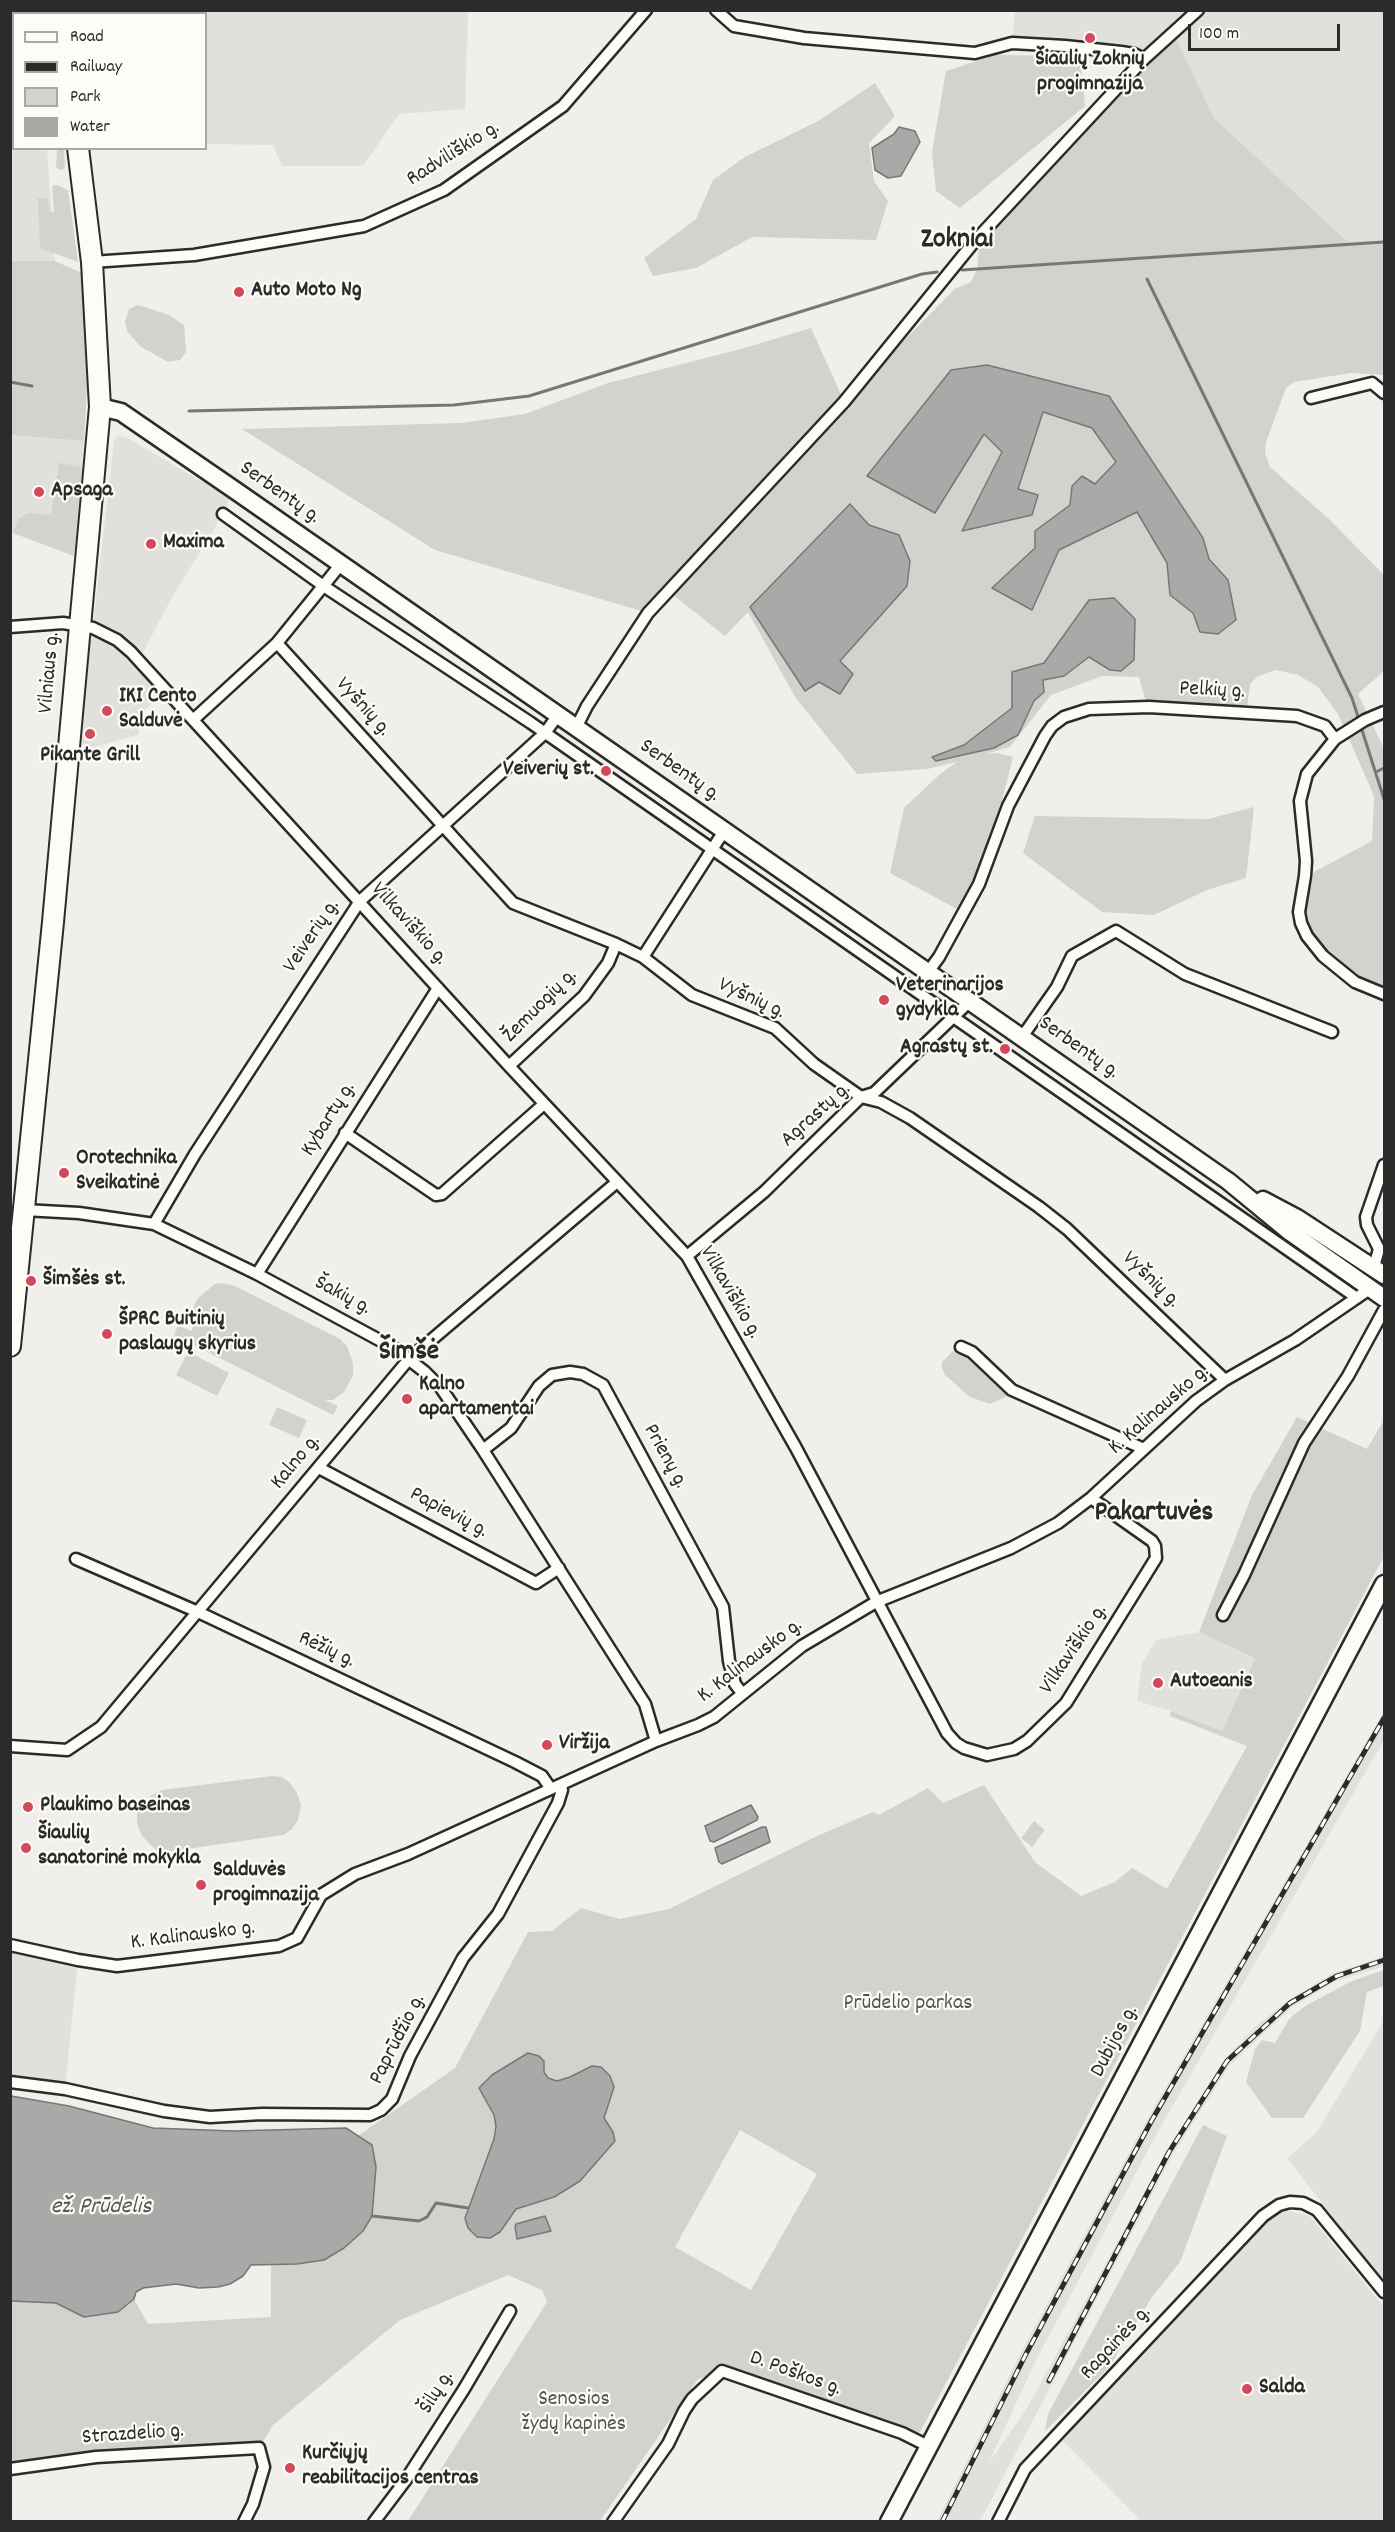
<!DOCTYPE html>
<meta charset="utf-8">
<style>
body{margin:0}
#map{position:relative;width:1395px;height:2532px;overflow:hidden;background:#f0efeb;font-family:Dekko,sans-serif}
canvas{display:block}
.frame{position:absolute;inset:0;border:12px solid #2b2b2b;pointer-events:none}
.legend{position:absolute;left:12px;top:12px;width:195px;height:138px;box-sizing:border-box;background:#fdfcf7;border:2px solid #a9a8a5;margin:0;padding:8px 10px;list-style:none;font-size:18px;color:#2b2b2b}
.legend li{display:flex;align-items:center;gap:12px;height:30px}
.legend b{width:30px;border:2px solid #a9a8a5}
.scale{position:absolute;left:1188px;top:24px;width:152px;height:27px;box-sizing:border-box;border:3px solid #2b2b2b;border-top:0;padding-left:8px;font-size:18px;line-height:21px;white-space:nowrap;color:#2b2b2b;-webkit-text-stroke:4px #fdfcf7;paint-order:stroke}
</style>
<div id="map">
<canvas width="1395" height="2532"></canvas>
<div class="frame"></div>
<ul class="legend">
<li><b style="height:8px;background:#fdfcf7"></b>Road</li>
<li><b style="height:8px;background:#2b2b2b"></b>Railway</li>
<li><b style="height:16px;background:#d3d2cf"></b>Park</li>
<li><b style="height:16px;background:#aaa9a7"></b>Water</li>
</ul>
<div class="scale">100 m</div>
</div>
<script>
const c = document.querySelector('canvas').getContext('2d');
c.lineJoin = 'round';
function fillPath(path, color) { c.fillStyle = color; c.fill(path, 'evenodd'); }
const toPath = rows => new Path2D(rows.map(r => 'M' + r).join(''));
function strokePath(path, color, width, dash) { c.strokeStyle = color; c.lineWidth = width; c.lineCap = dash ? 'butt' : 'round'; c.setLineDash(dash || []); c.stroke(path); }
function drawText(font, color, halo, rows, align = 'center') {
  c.font = font + ' Dekko,sans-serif'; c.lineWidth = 4.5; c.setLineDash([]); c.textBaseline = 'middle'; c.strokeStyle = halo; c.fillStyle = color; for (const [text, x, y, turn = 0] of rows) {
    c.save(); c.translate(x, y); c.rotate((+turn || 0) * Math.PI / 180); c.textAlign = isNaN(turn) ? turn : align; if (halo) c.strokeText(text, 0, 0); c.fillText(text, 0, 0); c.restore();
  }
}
fillPath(toPath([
 [134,10,468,11,465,109,399,114,363,166,282,166,273,145,206,144,206,14,134,14],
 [1015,11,1384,11,1384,240,1348,242,1214,118,1173,34,1144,59,1012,43],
 [10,53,14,54,14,148,47,149,55,261,11,261],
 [10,435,84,441,82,467,59,464,51,516,18,520,13,533,10,531],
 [119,436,126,437,230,498,223,514,170,601,139,660,166,691,140,714,138,735,94,747,84,746,80,737,114,441],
 [1199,1632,1255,1657,1222,1731,1171,1711,1137,1701,1142,1663,1156,1640],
 [1384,1711,1384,1740,1161,2126,1035,2362,988,2464,1026,2410,1167,2151,1225,2059,1255,2027,1289,2000,1333,1973,1384,1956,1384,1966,1334,1982,1292,2007,1230,2065,1173,2154,980,2521,937,2521,1021,2352,1148,2118],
 [10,1945,78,1960,65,2089,11,2082],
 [1384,2020,1384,2282,1287,2158,1316,2133],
 [1291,2211,1310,2216,1384,2307,1384,2521,1141,2521,1063,2441,1085,2414,1269,2219,1278,2213]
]), '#e1e0dc');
fillPath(toPath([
 [1173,33,1214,118,1348,242,1384,240,1384,375,1351,373,1294,382,1286,388,1266,442,1265,453,1270,467,1330,520,1384,575,1384,671,1358,694,1384,749,1384,986,1381,989,1353,976,1314,939,1306,923,1305,912,1314,872,1372,841,1374,796,1338,714,1318,687,1298,675,1276,670,1258,676,1250,684,1247,709,1146,702,1139,677,1102,676,1051,695,1010,747,985,754,997,753,1013,757,1002,800,974,881,959,910,890,873,904,808,940,774,957,762,927,769,857,774,795,697,748,612,725,636,668,591,648,613,435,550,242,429,461,423,525,414,608,383,741,349,811,328,844,401,955,289,971,282,977,269,979,247,1144,59],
 [987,365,1109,396,1203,538,1209,559,1228,580,1200,632,1193,613,1170,595,1167,563,1137,512,1058,549,1031,610,993,588,1035,548,1035,531,1070,505,1072,485,1082,476,1095,484,1116,462,1092,428,1043,412,1018,489,963,531,1002,452,984,434],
 [850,505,869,525,899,535,907,586,839,661,840,694,819,682,804,691],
 [1089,600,1110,670,1089,657,1064,676,1043,680,1044,692,1034,701,1018,735,994,748,936,761,932,756,964,745,1013,708,1012,672,1044,664],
 [995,55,1080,56,1085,106,960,208,936,191,932,152,946,71],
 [875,83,895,116,869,143,874,181,888,201,876,240,752,237,696,268,653,276,644,258,696,219,713,180,745,157,818,121],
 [57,149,64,149,65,167,62,170,56,168],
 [57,185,68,190,78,262,40,248,38,198,48,198,49,211,54,212,52,186],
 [11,261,55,261,82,273,88,367,84,441,11,435],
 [138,305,169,315,184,325,186,352,180,360,168,362,141,347,127,331,125,321,129,309],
 [59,463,82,467,74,556,13,533,18,519,28,513,51,515],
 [1254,807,1246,878,1207,890,1154,915,1102,912,1023,853,1035,816,1208,819],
 [222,1283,235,1286,340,1339,347,1346,353,1363,353,1375,344,1392,333,1400,325,1400,338,1406,333,1415,174,1335,178,1326,192,1331,193,1308,198,1298,215,1284],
 [957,1347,961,1347,1012,1390,1006,1397,990,1404,970,1397,945,1375,942,1368,942,1362],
 [188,1352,229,1373,217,1396,176,1375],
 [277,1407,307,1420,299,1438,269,1425],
 [1297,1417,1367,1449,1384,1420,1384,1556,920,2432,915,2434,722,2371,698,2379,600,2521,408,2521,547,2302,542,2290,508,2275,400,2320,273,2425,259,2448,11,2469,11,2301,56,2303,72,2311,127,2306,134,2299,148,2324,271,2317,271,2264,297,2264,372,2145,358,2136,455,2068,528,1932,552,1931,581,1908,620,1919,669,1909,817,1836,873,1812,879,1815,928,1788,943,1803,984,1785,1035,1862,1081,1896,1115,1882,1132,1868,1167,1889,1247,1746,1170,1716,1171,1711,1222,1731,1255,1658,1199,1632,1252,1495],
 [740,2130,817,2174,751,2290,675,2247],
 [272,1776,282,1777,290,1783,296,1791,301,1805,298,1820,292,1829,283,1835,166,1852,156,1850,142,1836,137,1824,137,1812,144,1802,152,1795,162,1790],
 [1034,1821,1045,1830,1032,1847,1021,1838],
 [1384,1970,1384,1986,1367,1992,1360,2031,1303,2118,1272,2118,1246,2082,1255,2049,1262,2040,1275,2043,1289,2019,1305,2006,1352,1981],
 [1203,2125,1227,2136,1180,2262,1152,2297,1109,2367,1045,2431,1048,2414]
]), '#d3d2cf');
const water = toPath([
 [899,127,915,131,920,142,901,176,888,178,875,170,872,148,894,134,899,127],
 [987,365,1109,396,1203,538,1209,559,1228,580,1236,620,1218,634,1200,632,1193,613,1170,595,1167,563,1137,512,1059,550,1032,610,992,588,1035,548,1035,531,1070,505,1072,486,1082,476,1095,484,1116,462,1092,428,1043,412,1018,489,1038,495,1032,515,962,531,1002,452,984,434,935,513,867,476,951,370,987,365],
 [850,504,869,525,899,535,910,561,907,586,840,661,853,674,840,694,819,682,805,691,750,607,850,504],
 [1114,598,1135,619,1134,660,1121,671,1110,670,1089,657,1064,676,1043,680,1044,692,1034,701,1018,735,994,748,936,761,932,757,964,745,1012,708,1012,672,1044,663,1089,600,1114,598],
 [751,1805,758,1817,757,1820,714,1842,710,1841,705,1826,751,1805],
 [762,1827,766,1827,770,1842,722,1864,719,1862,715,1848,762,1827],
 [528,2053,539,2056,544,2061,544,2072,548,2078,557,2081,570,2077,592,2066,601,2067,610,2076,614,2087,604,2118,613,2132,615,2141,580,2181,554,2197,516,2209,500,2232,490,2238,477,2237,468,2228,465,2218,494,2139,496,2126,494,2115,479,2088,492,2075,528,2053],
 [11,2096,69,2106,153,2128,233,2131,346,2128,372,2145,376,2167,372,2216,363,2231,344,2248,324,2260,297,2264,251,2265,243,2276,230,2284,218,2287,199,2288,176,2284,143,2288,136,2292,134,2299,118,2312,84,2317,56,2303,11,2301,11,2096],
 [545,2216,551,2231,517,2239,515,2227,516,2224,545,2216]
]);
fillPath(water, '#aaa9a7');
strokePath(water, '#777775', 1.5);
strokePath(toPath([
 [962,270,1384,242],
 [1147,279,1352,698,1359,720],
 [10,382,32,386],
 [189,411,454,405,529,396,922,274,937,272],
 [1361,727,1384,799],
 [1376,772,1384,768],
 [372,2216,419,2221,427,2217,436,2203,468,2208]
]), '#777775', 3);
const street = toPath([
 [160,10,160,14],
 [716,10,734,26,804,38,975,53,1012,43,1065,46,1121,52,1134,54,1144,59],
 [92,262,194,255,364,226,444,190,563,106,646,10],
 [1311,398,1372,383,1384,393],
 [223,514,325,587,531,723,1357,1298],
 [10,627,63,623,93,628,117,640,131,652,509,1066,687,1256,796,1448,947,1733,956,1743,964,1748,987,1755,1014,1749,1027,1741,1066,1703,1156,1558,1155,1546,1152,1541,1091,1498],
 [277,643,513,903,616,944,643,957,692,995,775,1028,814,1064,861,1097,881,1102,910,1118,1039,1207,1067,1229,1225,1380],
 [193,720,277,643,341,564],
 [576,728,587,706,648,613,844,402,974,242,1144,59,1198,10],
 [1335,739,1365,720,1384,712],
 [643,957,724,831],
 [928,972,939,957,979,884,1008,806,1045,736,1052,726,1064,717,1089,709,1149,707,1297,716,1325,726,1335,739,1307,774,1300,801,1306,861,1305,876,1299,912,1301,923,1307,936,1323,956,1355,982,1384,994],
 [1022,1037,1057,987,1072,956,1116,931,1185,974,1332,1032],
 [509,1066,584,996,608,963,616,944],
 [345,1133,436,1195,442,1194,544,1104],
 [24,1210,79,1213,154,1224,257,1274,394,1348,425,1372,441,1388,483,1450,645,1704,656,1741],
 [154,1224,195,1154,360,901,545,733,558,715],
 [687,1256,764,1192,861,1097,874,1093,970,1001],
 [1374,1267,1379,1249,1367,1225,1366,1217,1384,1165],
 [257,1274,438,988],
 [961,1347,972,1352,1012,1390,1144,1449],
 [483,1450,511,1428,539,1386,552,1375,570,1372,583,1374,603,1385,723,1607,729,1661,735,1684,742,1693],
 [319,1468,536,1583,559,1568],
 [76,1559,198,1612,515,1762,542,1776,551,1789],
 [1223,1615,1244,1575,1304,1443,1348,1376,1384,1310],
 [10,1746,67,1750,101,1727,409,1359,617,1182],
 [10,1945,78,1960,117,1966,279,1946,297,1938,321,1895,355,1874,408,1854,656,1741,698,1725,714,1717,802,1646,876,1602,1011,1548,1058,1523,1091,1498,1196,1401,1225,1380,1295,1340,1371,1288],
 [10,2082,65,2089,164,2111,210,2117,262,2114,370,2115,381,2110,392,2099,410,2056,463,1958,498,1914,558,1803,562,1790,561,1785],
 [10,2469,96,2457,259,2448,264,2467,253,2504,244,2522],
 [374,2522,405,2481,464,2389,510,2311],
 [613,2522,668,2444,684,2411,692,2399,722,2371,902,2433,928,2446],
 [998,2522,1025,2469,1263,2216,1279,2205,1290,2202,1303,2203,1317,2210,1384,2292]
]);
const primary = toPath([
 [100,407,121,412,236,491,1228,1181,1290,1232,1384,1298],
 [1263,1200,1297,1218,1384,1275],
 [889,2522,1384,1584]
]);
const highway = toPath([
 [74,14,74,10],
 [10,1346,53,922,100,407,92,262,78,148]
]);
strokePath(street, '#2b2b2b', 15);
strokePath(primary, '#2b2b2b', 21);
strokePath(highway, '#2b2b2b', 24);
strokePath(street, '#fdfcf7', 10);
strokePath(primary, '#fdfcf7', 16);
strokePath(highway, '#fdfcf7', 20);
const rail = toPath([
 [1049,2381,1169,2152,1227,2061,1290,2003,1337,1976,1384,1960],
 [942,2522,1026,2354,1152,2120,1384,1718]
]);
strokePath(rail, '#2b2b2b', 5);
strokePath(rail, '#fdfcf7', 3, [9]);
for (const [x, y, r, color] of [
 [1090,38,6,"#d1495b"],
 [239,292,6,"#d1495b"],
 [39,492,6,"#d1495b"],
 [151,544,6,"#d1495b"],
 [107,711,6,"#d1495b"],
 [90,734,6,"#d1495b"],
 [606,771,6,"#d1495b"],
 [884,1000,6,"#d1495b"],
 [1005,1049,6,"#d1495b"],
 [64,1173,6,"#d1495b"],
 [31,1281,6,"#d1495b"],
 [107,1334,6,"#d1495b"],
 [407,1399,6,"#d1495b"],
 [1158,1683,6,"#d1495b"],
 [547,1745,6,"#d1495b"],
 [28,1807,6,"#d1495b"],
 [26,1848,6,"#d1495b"],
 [201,1885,6,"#d1495b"],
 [1247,2389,6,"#d1495b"],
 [290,2468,6,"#d1495b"]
]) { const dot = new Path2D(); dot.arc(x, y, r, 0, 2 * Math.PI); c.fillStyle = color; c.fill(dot); strokePath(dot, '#fdfcf7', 2); }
drawText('bold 22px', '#2b2b2b', '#fdfcf7', [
 ["Šiaulių Zoknių",1090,61,"center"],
 ["progimnazija",1090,86,"center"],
 ["Auto Moto Ng",251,292],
 ["Apsaga",51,492],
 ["Maxima",163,544],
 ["IKI Cento",119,698],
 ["Salduvė",119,723],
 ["Pikante Grill",90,757,"center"],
 ["Veiverių st.",594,771,"right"],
 ["Veterinarijos",896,987],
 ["gydykla",896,1012],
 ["Agrastų st.",993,1049,"right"],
 ["Orotechnika",76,1160],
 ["Sveikatinė",76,1185],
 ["Šimšės st.",43,1281],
 ["ŠPRC Buitinių",119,1321],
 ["paslaugų skyrius",119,1346],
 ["Kalno",419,1386],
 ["apartamentai",419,1411],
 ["Autoeanis",1170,1683],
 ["Viržija",559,1745],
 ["Plaukimo baseinas",40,1807],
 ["Šiaulių",38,1835],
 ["sanatorinė mokykla",38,1860],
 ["Salduvės",213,1872],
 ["progimnazija",213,1897],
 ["Salda",1259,2389],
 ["Kurčiųjų",302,2455],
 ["reabilitacijos centras",302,2480]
], 'left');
drawText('22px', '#2b2b2b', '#fdfcf7', [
 ["Radviliškio g.",454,155,-32],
 ["Serbentų g.",279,494,35],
 ["Vilniaus g.",51,673,-85],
 ["Pelkių g.",1212,692,3],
 ["Vyšnių g.",362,708,48],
 ["Serbentų g.",679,772,35],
 ["Vilkaviškio g.",408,925,48],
 ["Veiverių g.",313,937,-56],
 ["Vyšnių g.",751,1000,25],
 ["Žemuogių g.",541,1007,-45],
 ["Serbentų g.",1078,1049,35],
 ["Agrastų g.",817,1116,-42],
 ["Kybartų g.",330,1120,-58],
 ["Vyšnių g.",1150,1281,44],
 ["Vilkaviškio g.",729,1293,60],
 ["Šakių g.",342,1297,28],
 ["K. Kalinausko g.",1160,1411,-41],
 ["Prienų g.",664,1457,61],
 ["Kalno g.",297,1463,-50],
 ["Papievių g.",448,1514,28],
 ["Vilkaviškio g.",1075,1650,-56],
 ["Rėžių g.",326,1651,25],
 ["K. Kalinausko g.",751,1662,-37],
 ["K. Kalinausko g.",193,1937,-7],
 ["Paprūdžio g.",399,2040,-63],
 ["Dubijos g.",1116,2042,-62],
 ["Ragainės g.",1117,2344,-47],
 ["D. Poškos g.",795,2375,20],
 ["Šilų g.",438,2393,-58],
 ["Strazdelio g.",133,2436,-4]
]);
drawText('22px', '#555554', '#fdfcf7', [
 ["Prūdelio parkas",908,2005],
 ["Senosios",574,2401],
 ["žydų kapinės",574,2426]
]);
drawText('italic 24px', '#575756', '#fdfcf7', [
 ["ež. Prūdelis",101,2209]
]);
drawText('bold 28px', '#2b2b2b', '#fdfcf7', [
 ["Zokniai",957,242],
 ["Šimšė",409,1354],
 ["Pakartuvės",1154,1515]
]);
</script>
